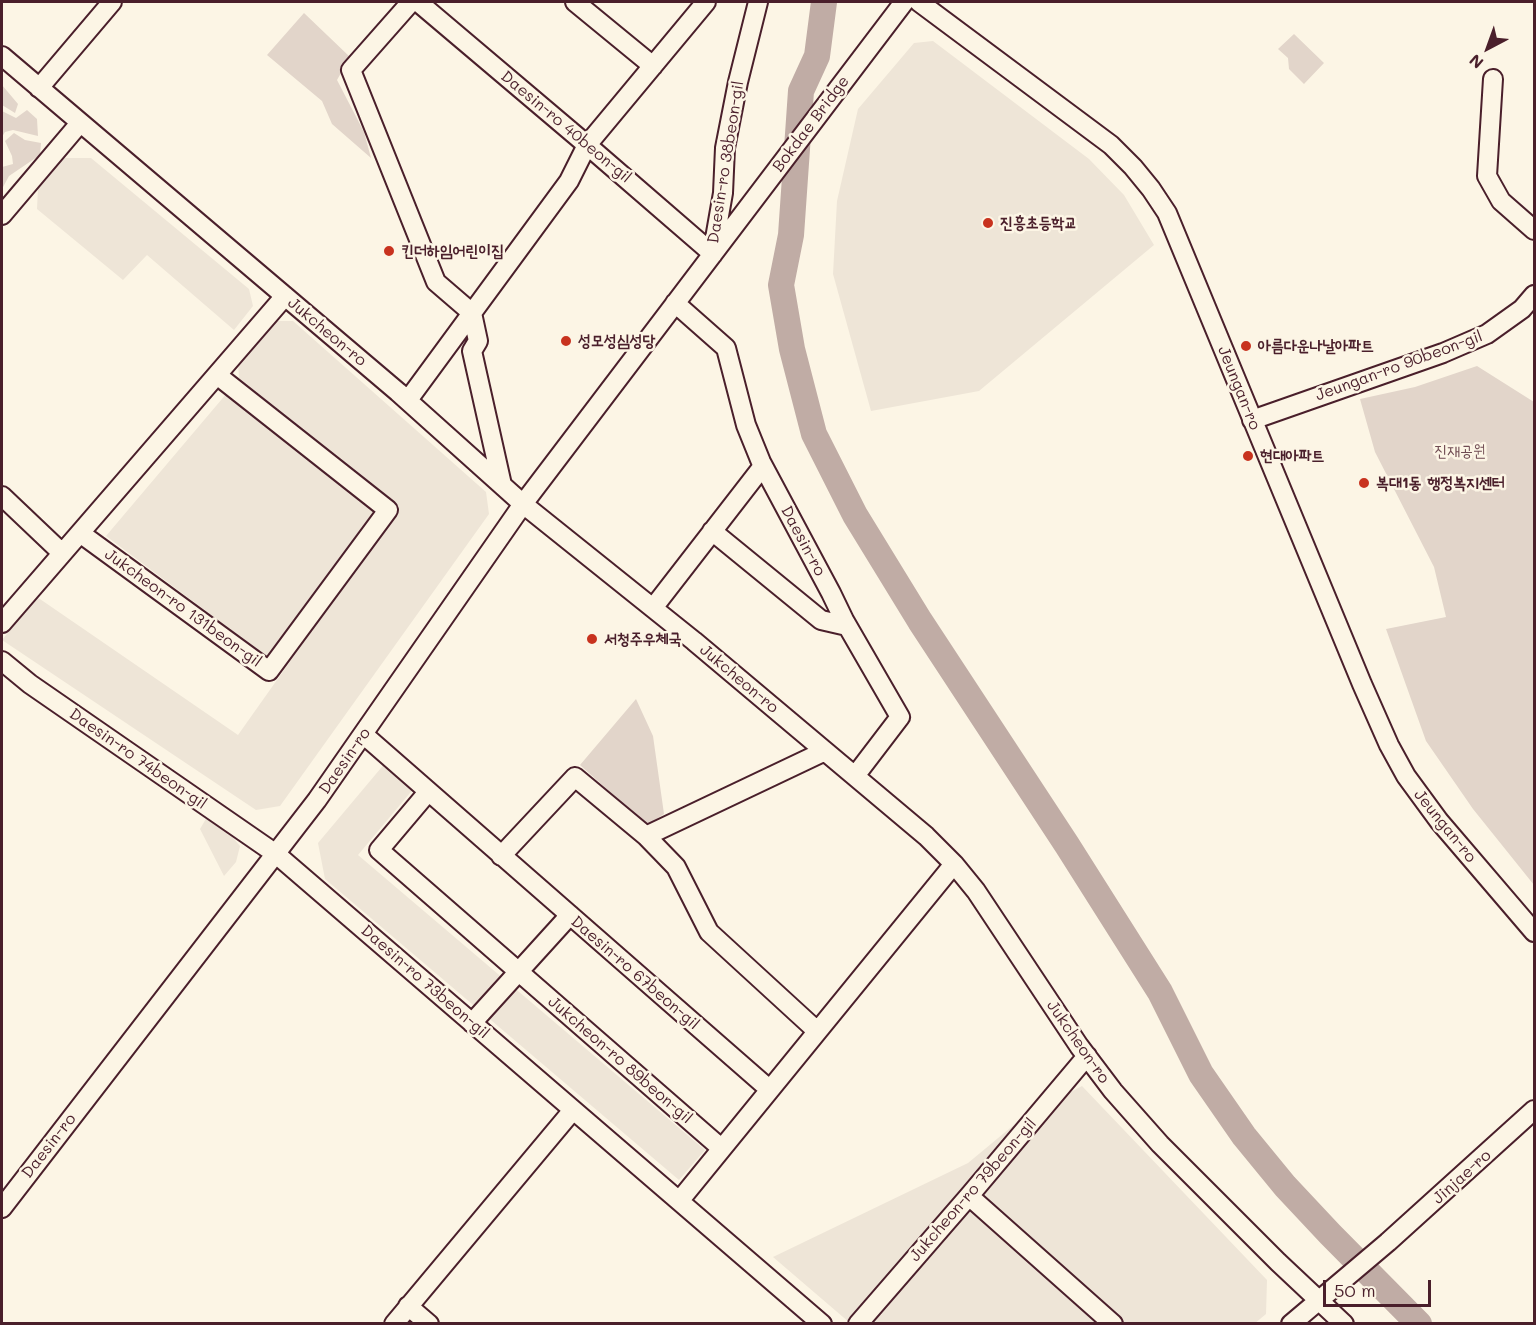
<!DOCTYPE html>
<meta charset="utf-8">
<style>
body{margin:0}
#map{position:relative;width:1536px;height:1325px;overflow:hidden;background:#fcf5e5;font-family:Mali,sans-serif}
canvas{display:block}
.frame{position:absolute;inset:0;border:3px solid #4a1f2b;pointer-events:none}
.north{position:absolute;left:1458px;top:18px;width:60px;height:60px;-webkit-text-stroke:4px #fcf5e5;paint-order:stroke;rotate:221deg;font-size:16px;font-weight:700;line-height:24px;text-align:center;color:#4a1f2b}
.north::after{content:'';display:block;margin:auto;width:21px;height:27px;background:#4a1f2b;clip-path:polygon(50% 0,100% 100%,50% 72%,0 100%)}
.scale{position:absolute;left:1323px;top:1280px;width:108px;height:27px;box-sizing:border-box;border:3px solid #4a1f2b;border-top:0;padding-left:8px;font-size:18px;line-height:21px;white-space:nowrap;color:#4a1f2b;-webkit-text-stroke:4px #fcf5e5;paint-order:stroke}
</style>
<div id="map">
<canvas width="1536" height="1325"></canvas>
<div class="frame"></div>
<div class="north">N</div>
<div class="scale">50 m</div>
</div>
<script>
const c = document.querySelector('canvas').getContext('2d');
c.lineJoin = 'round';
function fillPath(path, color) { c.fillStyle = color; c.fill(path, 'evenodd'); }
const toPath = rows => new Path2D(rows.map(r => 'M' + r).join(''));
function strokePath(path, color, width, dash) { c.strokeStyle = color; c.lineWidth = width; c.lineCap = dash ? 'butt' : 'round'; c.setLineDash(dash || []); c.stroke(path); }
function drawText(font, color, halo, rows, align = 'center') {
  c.font = font + ' Mali,"Poor Story",sans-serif'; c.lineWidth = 5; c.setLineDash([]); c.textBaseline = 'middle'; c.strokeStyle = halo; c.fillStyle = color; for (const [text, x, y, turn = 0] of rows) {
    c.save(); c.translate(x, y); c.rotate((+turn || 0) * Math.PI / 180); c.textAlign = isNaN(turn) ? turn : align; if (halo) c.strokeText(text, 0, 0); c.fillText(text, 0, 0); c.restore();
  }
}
fillPath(toPath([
 [933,41,1089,159,1124,195,1154,245,979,391,871,411,833,274,837,201,858,109,914,43],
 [64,158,91,158,249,289,253,306,234,330,147,255,123,280,37,209,38,188],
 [272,321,293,321,486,492,489,514,280,806,256,810,2,640,37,597,238,735,398,509,239,378,238,362],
 [227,393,383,515,279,666,106,536],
 [386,762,415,787,358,855,705,1150,679,1180,325,879,318,843],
 [207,817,228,832,240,846,236,862,224,876,200,829],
 [1082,1086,1267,1280,1266,1314,1254,1324,850,1323,773,1257,968,1163,1021,1119]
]), '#eee5d7');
fillPath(toPath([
 [304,13,350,57,337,80,364,132,371,158,332,124,322,101,267,55],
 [1294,34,1324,63,1304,84,1289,69,1288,58,1278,49],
 [2,85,18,104,15,113,2,105],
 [27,110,37,119,38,136,13,130,5,132,2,137,2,111,16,118],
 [14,133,25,140,41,143,40,155,9,176,2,189,2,167,13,164,12,156,5,141],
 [1477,366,1534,402,1534,885,1473,809,1426,741,1386,629,1446,617,1434,567,1375,452,1360,399,1415,387],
 [636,699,653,736,664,814,647,825,580,765]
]), '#e2d5ca');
strokePath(toPath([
 [824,2,817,56,801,91,791,235,781,285,792,349,814,434,855,515,920,621,1067,845,1160,992,1201,1074,1244,1136,1285,1186,1330,1234,1419,1324]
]), '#c0aca5', 26);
const minor = toPath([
 [411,2,351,70,436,282,472,313,478,341,472,351,502,485],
 [418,2,587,145,713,254],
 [575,2,653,66],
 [919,2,1111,145,1133,167,1151,189,1167,213,1362,684,1389,745,1406,776,1439,821,1534,932],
 [2,56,398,392,523,504,694,641,926,836,954,864,976,891,1079,1046,1113,1091,1160,1144,1278,1262,1344,1324],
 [1493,79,1487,176,1501,201,1534,230],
 [39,88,112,2],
 [2,215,80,123],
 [713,250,723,193,725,148,738,82,758,2],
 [675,303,726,348,746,425,761,462,831,593,844,620,900,717,855,776],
 [408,400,569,181,587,145,706,2],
 [1252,420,1443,353,1487,334,1522,309,1534,295],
 [2,496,62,553],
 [712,531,821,620,847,626],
 [80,533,269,671,388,510,217,375],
 [653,608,763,466],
 [2,623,285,296],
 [2,661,30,684,276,854,822,1324],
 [363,734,769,1089],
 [428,792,379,850,721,1148],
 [646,836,825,751],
 [501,856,575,777,646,836,676,867,709,932,817,1031],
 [472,1023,570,915],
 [969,1196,1113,1324],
 [680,1200,954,864],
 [2,1208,317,800,523,504,904,2],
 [408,1306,429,1324],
 [394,1324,573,1110],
 [858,1324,969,1196,1087,1056],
 [1291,1324,1388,1242,1534,1110]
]);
strokePath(minor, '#4a1f2b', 22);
strokePath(minor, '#fcf5e5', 18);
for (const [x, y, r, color] of [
 [988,223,6,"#c8321e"],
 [389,251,6,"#c8321e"],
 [566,341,6,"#c8321e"],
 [1246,346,6,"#c8321e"],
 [1248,456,6,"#c8321e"],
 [1364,483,6,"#c8321e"],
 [592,639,6,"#c8321e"]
]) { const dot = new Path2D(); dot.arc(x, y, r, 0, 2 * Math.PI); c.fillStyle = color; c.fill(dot); strokePath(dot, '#fcf5e5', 2); }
drawText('16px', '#4a1f2b', '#fcf5e5', [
 ["Bokdae Bridge",811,124,-53],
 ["Daesin-ro 40beon-gil",566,127,40],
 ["Daesin-ro 38beon-gil",726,162,-81],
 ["Jukcheon-ro",327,332,40],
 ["Jeungan-ro 90beon-gil",1399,366,-20],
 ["Jeungan-ro",1239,388,68],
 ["Daesin-ro",803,541,62],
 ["Jukcheon-ro 131beon-gil",183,608,36],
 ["Jukcheon-ro",739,679,40],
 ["Daesin-ro 74beon-gil",138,759,35],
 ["Daesin-ro",345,761,-55],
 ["Jeungan-ro",1445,826,51],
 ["Daesin-ro 67beon-gil",635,973,41],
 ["Daesin-ro 73beon-gil",425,982,41],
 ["Jukcheon-ro",1078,1042,55],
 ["Jukcheon-ro 89beon-gil",620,1060,41],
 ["Daesin-ro",49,1146,-52],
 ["Jinjae-ro",1462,1177,-42],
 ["Jukcheon-ro 79beon-gil",973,1190,-49]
]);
drawText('bold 16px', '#4a1f2b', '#fcf5e5', [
 ["진흥초등학교",1000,223],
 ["킨더하임어린이집",401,251],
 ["성모성심성당",578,341],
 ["아름다운나날아파트",1258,346],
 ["현대아파트",1260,456],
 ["복대1동 행정복지센터",1376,483],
 ["서청주우체국",604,639]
], 'left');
drawText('16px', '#704c53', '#fcf5e5', [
 ["진재공원",1460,451]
]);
</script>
